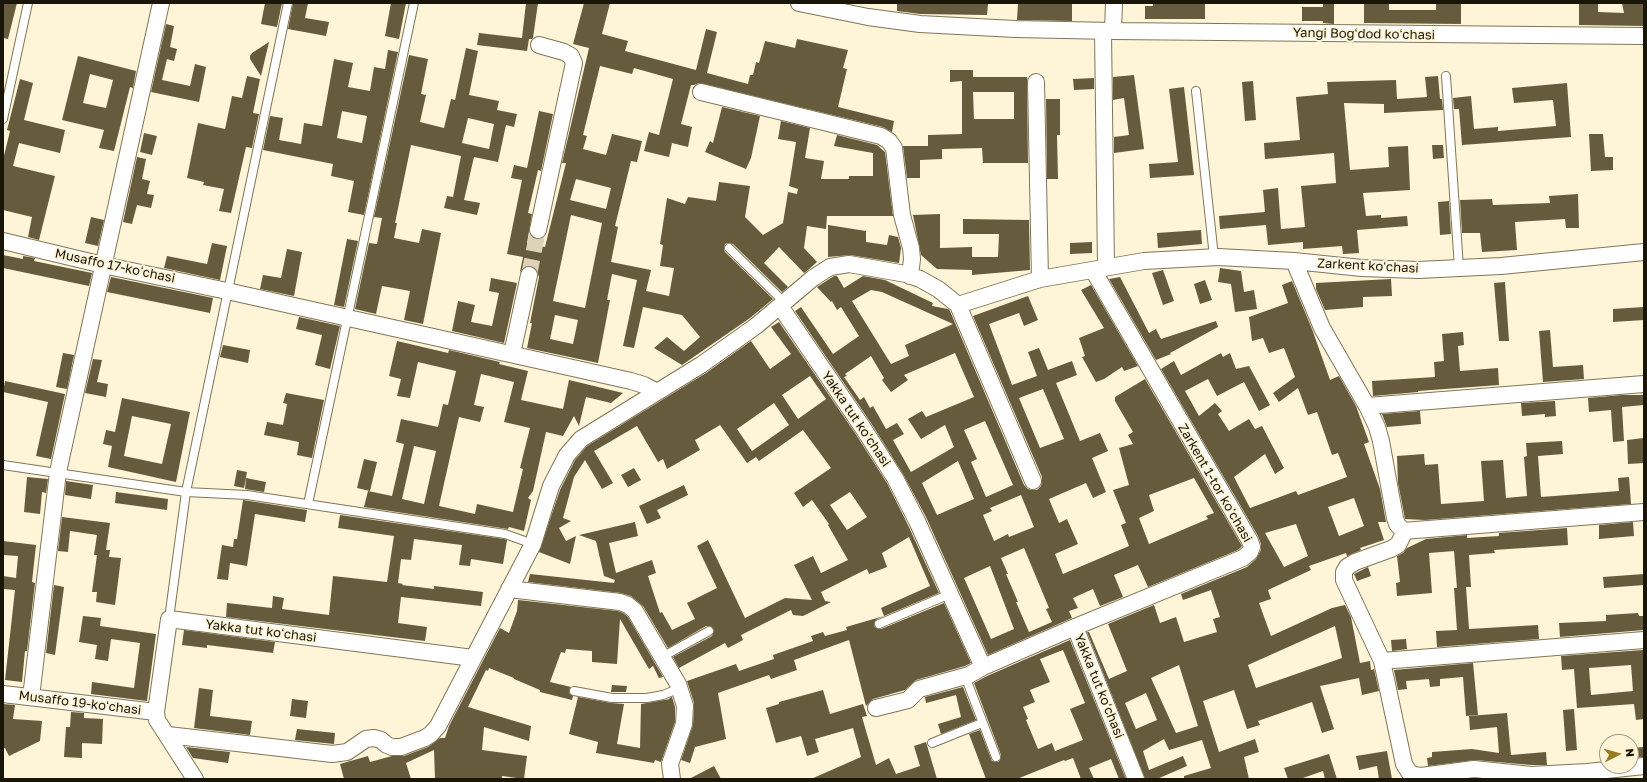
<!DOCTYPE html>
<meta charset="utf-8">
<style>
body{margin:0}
#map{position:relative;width:1647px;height:782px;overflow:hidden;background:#fef5d9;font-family:"Golos Text",sans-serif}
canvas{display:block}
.frame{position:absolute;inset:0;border:4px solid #1a1509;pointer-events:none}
.north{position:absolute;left:1599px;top:734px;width:40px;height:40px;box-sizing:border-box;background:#fef5d9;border:1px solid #a39b86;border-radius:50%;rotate:84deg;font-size:11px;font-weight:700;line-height:16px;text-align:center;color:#1a1509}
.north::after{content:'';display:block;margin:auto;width:14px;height:18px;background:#967c23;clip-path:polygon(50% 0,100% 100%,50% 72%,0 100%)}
</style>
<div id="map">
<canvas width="1647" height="782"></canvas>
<div class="frame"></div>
<div class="north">N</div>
</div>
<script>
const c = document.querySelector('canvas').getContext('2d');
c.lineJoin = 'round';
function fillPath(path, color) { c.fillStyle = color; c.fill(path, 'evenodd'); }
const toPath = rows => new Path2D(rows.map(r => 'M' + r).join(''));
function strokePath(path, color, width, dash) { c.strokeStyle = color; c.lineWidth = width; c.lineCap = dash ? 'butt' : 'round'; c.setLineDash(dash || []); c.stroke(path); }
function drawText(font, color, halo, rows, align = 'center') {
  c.font = font + ' "Golos Text",sans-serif'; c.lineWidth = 4; c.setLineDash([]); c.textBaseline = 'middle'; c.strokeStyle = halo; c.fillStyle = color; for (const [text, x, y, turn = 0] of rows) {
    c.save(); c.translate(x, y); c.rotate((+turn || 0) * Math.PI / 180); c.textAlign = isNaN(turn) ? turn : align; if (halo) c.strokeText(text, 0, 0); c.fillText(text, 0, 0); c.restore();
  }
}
fillPath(toPath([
 [3,3,17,3,8,39,3,38],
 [265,3,282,3,277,27,261,24],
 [293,3,308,3,305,18,329,22,326,36,288,29],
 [391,3,406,3,399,39,385,36],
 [526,3,538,3,533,38,532,39,529,39,527,51,477,45,479,33,522,38],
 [584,3,610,3,602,34,628,41,625,51,696,70,706,29,717,32,707,73,748,84,750,75,753,75,756,62,759,63,765,41,795,48,797,39,848,50,843,68,847,69,838,107,894,121,892,132,883,127,699,83,694,85,691,85,681,124,692,127,688,147,672,143,669,157,644,151,649,132,659,135,673,79,634,68,632,74,600,66,583,135,587,136,583,149,606,155,612,134,642,141,637,162,631,161,615,226,618,227,611,262,651,270,646,291,669,296,674,268,660,266,663,245,660,244,667,198,685,204,688,197,716,201,719,182,750,186,745,217,763,235,783,223,788,192,797,194,798,189,789,186,796,142,778,139,781,121,810,128,805,158,824,161,821,179,849,179,849,176,873,176,873,153,834,146,837,135,877,145,885,152,893,216,827,216,826,229,807,226,804,248,817,262,808,270,804,273,779,247,764,263,788,287,782,292,733,244,728,243,725,244,724,249,725,252,773,299,750,318,682,365,654,348,667,337,684,351,700,337,682,315,643,307,634,348,623,346,637,280,612,274,607,300,610,300,598,363,527,348,532,323,530,323,539,277,536,268,531,266,526,266,520,272,523,257,507,254,522,180,511,178,514,165,527,168,539,111,553,114,541,171,538,170,528,213,532,214,527,243,545,247,566,163,562,163,589,48,573,44],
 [576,179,611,188,606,209,570,200],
 [571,215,602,223,585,308,553,301],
 [555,315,578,320,573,344,550,339],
 [897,3,988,4,987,15,920,14,897,11],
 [1018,3,1072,3,1072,21,1017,20],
 [1153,3,1205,3,1205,19,1145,19,1145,6,1153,6],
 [1323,3,1334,3,1334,24,1323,23,1323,21,1302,21,1302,7,1323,7],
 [1364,3,1389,3,1389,10,1436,10,1436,3,1461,3,1461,24,1364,23],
 [1579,3,1598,3,1598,12,1624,13,1622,3,1644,3,1644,26,1579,25],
 [166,24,174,26,170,47,177,49,174,61,167,59,162,80,190,86,195,64,206,67,199,102,151,92],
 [269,42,261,76,250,59,250,56,252,53],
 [466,48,478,51,469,95,499,101,497,110,517,114,514,127,506,125,498,162,474,157,464,200,480,203,477,215,444,208,447,196,453,197,461,156,411,145,395,223,397,223,394,238,419,243,422,229,441,233,423,324,404,320,410,291,382,286,376,314,355,309,369,243,377,244,382,218,374,217,409,55,428,59,421,94,426,95,420,122,444,128,451,99,455,100],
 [468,118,494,124,489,149,462,143],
 [388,50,398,52,364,215,348,212,354,181,331,176,333,164,263,150,270,116,283,118,279,140,301,144,304,123,322,126,334,59,353,63,348,87,370,91,374,67,385,69],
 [342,111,367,116,362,143,337,138],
 [78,56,136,71,133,88,130,87,114,151,99,148,104,130,62,120],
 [90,74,113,80,106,108,83,103],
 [950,70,973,70,973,77,1027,77,1028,163,983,163,982,148,942,149,942,159,920,160,920,178,907,178,903,146,928,146,928,135,962,134,962,81,950,82],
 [973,92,1014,92,1014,119,974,119],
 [1134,75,1144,149,1114,153,1114,137,1129,135,1124,98,1113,100,1113,77],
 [247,76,260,79,253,113,259,114,252,148,246,147,231,213,219,211,224,189,203,185,204,182,187,178,198,123,225,129,232,96,242,98],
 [1438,76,1440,99,1442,99,1443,110,1384,113,1384,104,1344,103,1350,170,1389,167,1388,147,1408,146,1410,190,1363,193,1366,216,1381,215,1381,218,1407,216,1408,226,1357,230,1359,253,1343,254,1342,246,1303,249,1303,242,1268,245,1266,225,1220,229,1219,216,1265,212,1263,190,1278,188,1281,229,1305,227,1301,186,1336,183,1334,153,1265,159,1264,143,1300,140,1296,97,1328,94,1327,82,1396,80,1397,99,1427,97,1425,77],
 [1094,78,1094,89,1074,90,1073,79],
 [20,79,33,83,24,120,65,130,60,153,19,143,13,166,55,176,39,240,28,237,32,217,3,210,3,160,10,131,7,130],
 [1253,81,1256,120,1245,121,1242,82],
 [1567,83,1571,137,1462,145,1459,109,1454,109,1453,98,1471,96,1474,129,1498,127,1498,131,1556,126,1553,100,1514,103,1512,88],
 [1184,87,1194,175,1150,178,1149,164,1178,162,1169,89],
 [1046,99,1060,99,1060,135,1057,135,1058,179,1047,179],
 [722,107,760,116,751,158,746,169,705,152,710,141,713,143],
 [144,133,157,136,152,155,140,152],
 [1589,134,1603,134,1605,157,1613,157,1613,170,1591,171],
 [1432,145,1443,145,1444,158,1433,159],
 [137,157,146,159,142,179,150,181,147,194,154,195,151,208,137,205,132,224,123,222],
 [1578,194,1579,228,1566,228,1565,219,1515,222,1517,250,1482,252,1480,233,1462,233,1460,200,1492,199,1493,205,1550,203,1549,196],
 [1449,201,1451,234,1440,235,1438,202],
 [940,214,940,248,972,247,972,257,998,257,999,234,963,234,963,219,1029,220,1030,270,972,275,972,270,937,269,921,255,913,215],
 [91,217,104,220,98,246,85,243],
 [828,225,866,231,866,242,887,245,889,235,898,237,901,248,899,263,850,255,828,257],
 [1201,230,1202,244,1158,248,1157,233],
 [347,239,358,241,344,307,334,305],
 [1092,242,1092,253,1070,254,1070,243],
 [212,243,227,246,220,280,164,268,167,256,207,264],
 [287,249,302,252,294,296,260,289,263,275,281,278],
 [3,255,23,259,23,256,35,258,34,261,92,273,89,286,3,268],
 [1220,268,1241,271,1244,292,1254,290,1257,309,1235,312,1231,284,1218,282],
 [1163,270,1174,301,1163,305,1152,273],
 [834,276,837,276,844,288,863,276,885,280,933,303,932,306,948,309,950,311,1024,485,1028,489,1032,490,1037,490,1041,486,1042,477,973,316,1028,296,1038,320,1024,326,1019,313,989,324,1012,385,1037,376,1028,352,1039,348,1048,370,1072,361,1077,375,1056,383,1080,441,1100,433,1108,451,1092,458,1106,492,1093,498,1086,483,1049,499,1059,523,1067,519,1078,544,1055,554,1063,574,1129,546,1121,525,1126,523,1113,490,1129,485,1119,448,1133,444,1128,435,1133,432,1115,401,1115,397,1145,379,1242,546,1238,550,1148,587,1138,565,1114,575,1123,597,1100,606,1093,589,1073,598,1078,608,1069,611,1072,618,988,655,926,517,903,474,871,423,795,311,801,307,833,354,859,336,841,307,837,310,832,301,831,302,817,287],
 [871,290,882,292,953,324,905,345,909,356,891,364,852,301],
 [955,353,974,397,926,417,922,411,908,419,921,439,945,425,954,447,911,472,893,440,904,434,897,423,886,429,873,406,870,408,864,397,860,400,844,377,847,376,845,374,871,356,884,378,882,380,891,392,908,380,904,375],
 [1043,389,1064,439,1040,448,1019,398],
 [985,421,1013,485,986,497,971,462,977,459,964,430],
 [958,461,974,499,937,515,922,483],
 [1194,478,1214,513,1206,516,1208,519,1149,544,1139,518,1154,511,1149,495],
 [1021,495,1034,527,1009,537,1008,534,994,541,983,515,992,511,990,508],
 [1024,548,1049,608,1046,609,1052,622,1029,632,1016,602,1018,602,1006,574,1008,574,1001,558],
 [990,566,1014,629,991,639,964,578],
 [111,277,213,298,210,313,107,292],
 [1120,277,1149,333,1156,329,1161,339,1216,321,1218,327,1170,353,1171,354,1156,360,1109,279],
 [491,278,517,283,504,343,452,331,458,301,475,305,471,322,492,326,499,293,489,291],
 [1391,279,1392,296,1363,297,1363,307,1325,310,1316,289,1316,283],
 [1205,280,1212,300,1200,304,1194,284],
 [1292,281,1312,329,1330,380,1339,376,1356,406,1369,442,1364,444,1380,489,1386,522,1378,522,1384,540,1360,548,1361,550,1347,556,1346,553,1309,566,1311,570,1268,590,1271,599,1259,603,1271,636,1332,608,1345,605,1351,617,1360,663,1370,661,1371,670,1374,669,1379,691,1362,695,1359,678,1320,686,1334,729,1322,733,1312,702,1258,721,1260,725,1247,729,1234,690,1203,701,1219,752,1255,739,1259,752,1244,757,1249,779,1184,779,1184,776,1211,768,1202,740,1169,750,1164,739,1143,751,1149,770,1183,756,1187,766,1157,779,1145,779,1087,632,1089,632,1109,679,1127,671,1108,624,1154,605,1160,623,1176,617,1184,642,1217,632,1213,619,1220,617,1211,590,1183,600,1181,594,1247,567,1256,559,1261,550,1261,544,1258,536,1161,369,1174,361,1181,375,1221,353,1223,357,1230,353,1236,369,1249,366,1270,405,1259,411,1244,382,1217,396,1208,379,1185,391,1199,416,1215,403,1222,411,1218,414,1229,431,1249,419,1255,429,1262,426,1284,468,1275,474,1265,454,1234,477,1250,508,1296,491,1298,495,1347,477,1338,453,1332,455,1317,412,1308,415,1298,388,1279,402,1273,393,1295,377,1284,348,1269,353,1263,338,1252,341,1249,317,1288,303,1282,285],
 [1354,498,1364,526,1339,536,1328,507],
 [1296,524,1308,556,1284,567,1265,533],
 [1335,626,1342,658,1256,688,1248,665],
 [1179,665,1198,726,1176,733,1151,678],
 [1146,693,1157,720,1136,729,1125,703],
 [1505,282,1509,341,1499,341,1494,283],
 [1091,285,1138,366,1124,371,1122,367,1104,379,1096,382,1082,357,1085,356,1079,338,1104,328,1081,290],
 [1644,307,1644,320,1613,322,1613,309],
 [299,317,340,326,330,369,315,365,322,335,296,329],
 [779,322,855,433,887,483,908,525,939,593,877,619,874,623,874,626,878,629,881,629,944,603,971,663,965,666,916,680,905,690,873,699,866,706,849,640,794,660,797,670,771,679,769,675,718,693,726,739,695,747,690,763,681,760,693,725,694,703,687,681,736,664,739,671,774,659,773,655,813,641,811,636,823,632,825,636,847,630,846,627,884,616,881,608,930,586,909,537,882,553,887,567,869,574,867,569,821,592,825,601,831,602,803,616,793,615,791,610,741,635,743,640,728,648,725,643,679,668,673,657,712,636,714,631,712,627,706,626,668,648,643,606,631,596,621,593,528,582,530,574,614,583,615,580,604,576,596,541,579,535,635,522,638,536,609,543,616,573,652,560,656,573,648,576,660,613,662,612,672,630,695,619,687,603,717,588,697,546,708,540,745,618,785,598,812,600,794,565,813,556,821,573,848,560,828,525,829,524,812,500,803,507,794,493,831,468,803,430,759,461,756,457,747,463,720,425,695,440,700,450,667,469,663,459,658,462,637,426,594,451,613,483,602,489,585,460,574,477,563,518,571,521,559,528,566,541,576,536,570,564,539,552,560,490,575,460,587,446,706,373,751,341,770,369,791,354,771,327],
 [810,376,826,399,798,419,782,395],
 [774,403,789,425,752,451,737,429],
 [850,492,867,517,847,530,830,505],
 [1550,330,1553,367,1583,365,1584,379,1543,382,1539,331],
 [1463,332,1464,345,1458,346,1460,371,1498,368,1499,385,1418,391,1418,392,1373,396,1372,381,1435,377,1434,362,1444,361,1442,334],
 [397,341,448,353,449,350,500,362,499,364,528,371,521,400,563,409,569,380,623,393,611,403,586,397,579,426,574,416,563,436,546,432,533,491,528,498,531,500,524,531,509,527,508,529,364,507,368,491,392,496,404,444,396,442,401,419,438,427,443,404,448,405,456,371,418,362,410,398,397,396,401,379,389,376],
 [481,374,514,382,504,422,530,428,520,468,523,469,513,512,477,504,475,514,439,506,459,417,480,422,484,407,474,405],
 [414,446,436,451,424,504,402,499],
 [223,345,250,350,248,363,220,357],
 [63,353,74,355,67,389,56,387],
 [93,359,102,360,97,382,108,384,106,397,85,393],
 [5,381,65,394,51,459,36,456,48,402,3,392],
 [286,393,324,400,312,458,297,455,299,442,264,435,267,422,283,425,287,404,283,403],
 [1622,395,1644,395,1644,405,1622,407,1624,441,1613,442,1611,410,1589,412,1588,398],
 [122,398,190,412,176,482,108,467,112,446,103,444,106,430,115,432],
 [132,416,171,424,162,464,124,456],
 [1555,401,1556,416,1545,417,1545,414,1522,416,1521,403],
 [1420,411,1421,424,1387,427,1382,414],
 [1644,438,1644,463,1628,464,1627,440],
 [1562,441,1563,454,1538,456,1541,497,1619,491,1618,478,1629,477,1631,504,1425,520,1405,519,1398,483,1397,456,1424,454,1425,465,1438,464,1441,504,1484,501,1481,461,1503,460,1506,498,1527,496,1524,457,1527,456,1526,443],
 [364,459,377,462,370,491,357,488],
 [634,468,641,480,628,487,621,475],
 [237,470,247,472,244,488,234,486],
 [27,477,48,479,46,493,42,492,40,514,24,512],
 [246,478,266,482,264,492,245,489],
 [66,481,93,485,91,499,65,495],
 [684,485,688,495,657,510,661,518,647,524,639,506],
 [116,492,168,499,167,510,115,503],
 [243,500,307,510,305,522,255,514,247,566,230,563,228,580,217,579,222,545,233,547,234,539,237,539],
 [340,515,504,539,507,540,503,564,471,559,470,566,459,565,462,545,414,539,411,560,401,559,398,583,403,584,402,585,434,589,434,586,483,592,481,606,401,597,398,623,427,627,425,641,226,617,227,603,272,608,273,596,284,598,282,609,329,615,333,576,387,582,394,536,338,528],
 [62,517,110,523,106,550,110,550,109,557,121,558,115,605,96,602,97,592,92,592,97,555,94,555,97,535,70,531,68,552,58,551],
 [1633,522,1634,536,1599,539,1599,525],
 [1567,528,1568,545,1494,550,1495,553,1469,555,1471,587,1466,587,1469,629,1538,625,1539,639,1437,647,1436,631,1457,630,1454,588,1457,588,1454,551,1429,553,1432,593,1397,596,1396,583,1400,582,1397,556,1403,553,1407,548,1426,539,1467,535,1467,538,1499,536,1499,533],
 [3,541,36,545,32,582,35,583,27,651,25,651,22,682,5,680,15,590,3,589,3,576,16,578,18,556,3,555],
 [1368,567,1371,576,1357,581,1354,574],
 [1644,574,1644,585,1604,588,1603,577],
 [54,585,64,587,55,655,46,653],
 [518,600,618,611,623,613,628,617,663,677,659,678,653,666,649,669,620,619,617,664,592,662,592,651,566,649,565,653,561,652,550,682,571,687,569,690,569,693,573,696,572,700,540,692,540,690,514,679,514,678,489,668,488,671,486,670,468,707,531,726,529,741,484,727,482,750,527,756,524,779,502,776,502,779,435,779,434,750,406,763,411,779,344,779,340,764,368,756,370,762,392,756,404,756,428,747,440,738,445,738,449,726,500,628,509,633,517,611],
 [1638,613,1639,616,1644,616,1644,630,1560,637,1559,623,1606,621,1606,615],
 [83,616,101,618,100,626,156,634,147,701,91,694,92,682,134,688,140,643,111,639,108,661,95,659,97,645,79,642],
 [184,630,275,642,273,653,207,645,207,648,182,645],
 [1406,639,1407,649,1392,651,1391,640],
 [1070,640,1126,779,1119,779,1111,759,1089,768,1094,779,1081,779,1073,758,1065,761,1064,760,1017,779,986,779,969,734,980,730,992,761,998,762,1000,760,1001,755,974,683,987,676],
 [1063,650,1085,703,1070,709,1083,740,1055,751,1052,743,1038,749,1026,720,1028,719,1023,707,1035,702,1030,690,1050,682,1040,659],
 [1643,650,1644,719,1636,720,1634,704,1577,708,1574,669,1562,670,1561,656],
 [1631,665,1633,691,1591,695,1589,668],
 [1473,663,1478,715,1466,716,1463,677,1440,679,1440,686,1430,687,1429,679,1406,681,1407,689,1398,690,1394,670],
 [612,685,627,686,626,692,611,692],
 [963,687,976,720,941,734,938,724,961,717,956,695,926,703,925,697],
 [199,688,213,690,210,716,252,721,250,735,194,728],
 [823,690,830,714,863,704,867,716,862,717,876,765,889,758,896,774,920,766,914,746,926,742,937,779,811,779,861,757,853,728,815,739,819,752,807,756,801,736,776,743,766,708,779,704,779,702],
 [578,697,611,703,624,704,617,744,640,748,641,704,670,699,669,698,672,697,675,707,675,722,661,762,655,760,654,763,596,753,598,742,569,734],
 [292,699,308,701,306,718,290,716],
 [3,704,15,705,13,719,42,721,40,741,9,756,5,748,3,748],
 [1574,709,1577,750,1566,751,1563,710],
 [71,712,84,713,84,718,103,719,102,744,82,743,82,758,64,757,66,727,70,727],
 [1507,713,1511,755,1546,752,1547,765,1531,765,1475,760,1428,766,1427,758,1432,757,1432,752,1472,749,1499,753,1497,727,1470,730,1469,716],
 [297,729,335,733,334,744,295,740],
 [186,747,230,752,228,763,193,758],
 [1644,747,1644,757,1631,758,1631,748],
 [1387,751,1392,779,1379,779,1377,766,1359,770,1356,756],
 [1329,754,1337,779,1325,779,1323,771,1300,779,1288,779,1284,768],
 [714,766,721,779,689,779]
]), '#665b3d');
strokePath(toPath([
 [529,275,538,230]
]), '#dcd3ba', 16, [16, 8]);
const service = toPath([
 [288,3,186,492,247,495,505,534,533,544],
 [1446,76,1459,268],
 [1196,91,1214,257],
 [3,119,28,3],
 [729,248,784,302],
 [3,465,186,492,169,619],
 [308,504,414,3],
 [879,624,950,594],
 [662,657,709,631],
 [965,676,996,757],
 [574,691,612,698,647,698,663,695,680,688],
 [932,743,982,723]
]);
const minor = toPath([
 [799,3,868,17,920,24,1015,29,1113,31],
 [1114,3,1113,31,1644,36],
 [1103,31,1106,267],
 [1036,82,1040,279],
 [701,92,881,136,889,141,894,148,902,215,911,248,912,259,910,276],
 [538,230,574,63,571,56,564,52,539,45],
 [3,241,103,265,227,291,631,381,644,385,657,392],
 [1294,261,1322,328,1367,406,1644,384],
 [958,305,1033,481],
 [780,306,863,428,895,478,917,521,983,667,1075,627,1243,558,1250,552,1252,547,1250,541,1093,270],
 [512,354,529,275],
 [1367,406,1377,427,1381,441,1395,518,1397,524,1403,531,1403,535,1398,545,1391,549,1355,562,1347,567,1344,572,1344,580,1382,661],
 [1403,531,1644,512],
 [509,589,620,602,628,605,635,611,678,684,685,706,684,724,670,764,672,779],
 [1075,627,1136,779],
 [1644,640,1382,661,1404,764,1409,772,1414,775,1421,776,1474,769,1531,775,1587,772,1644,766],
 [3,694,156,712],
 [31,697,58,472,161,3],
 [876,708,908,700,919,689,969,675,983,667],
 [168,735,332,754,347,752,366,739,374,738,381,740,387,745,392,747,401,747,425,738,431,734,438,726,533,544,551,486,567,455,581,439,701,365,756,326,813,278,830,267,849,264,906,274,920,279,938,289,958,305,1040,279,1144,261,1218,257,1294,261,1362,268,1418,270,1501,266,1644,252],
 [195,779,157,720,156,712,169,619,473,658]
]);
strokePath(service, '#807556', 10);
strokePath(minor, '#807556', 18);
strokePath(service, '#fff', 8);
strokePath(minor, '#fff', 16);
drawText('13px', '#1a1509', '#fef5d9', [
 ["Yangi Bogʻdod koʻchasi",1364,34,1],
 ["Musaffo 17-koʻchasi",115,266,12],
 ["Zarkent koʻchasi",1368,266,3],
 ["Yakka tut koʻchasi",856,419,56],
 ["Zarkent 1-tor koʻchasi",1215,483,60],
 ["Yakka tut koʻchasi",261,631,7],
 ["Yakka tut koʻchasi",1099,686,68],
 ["Musaffo 19-koʻchasi",80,703,7]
]);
</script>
